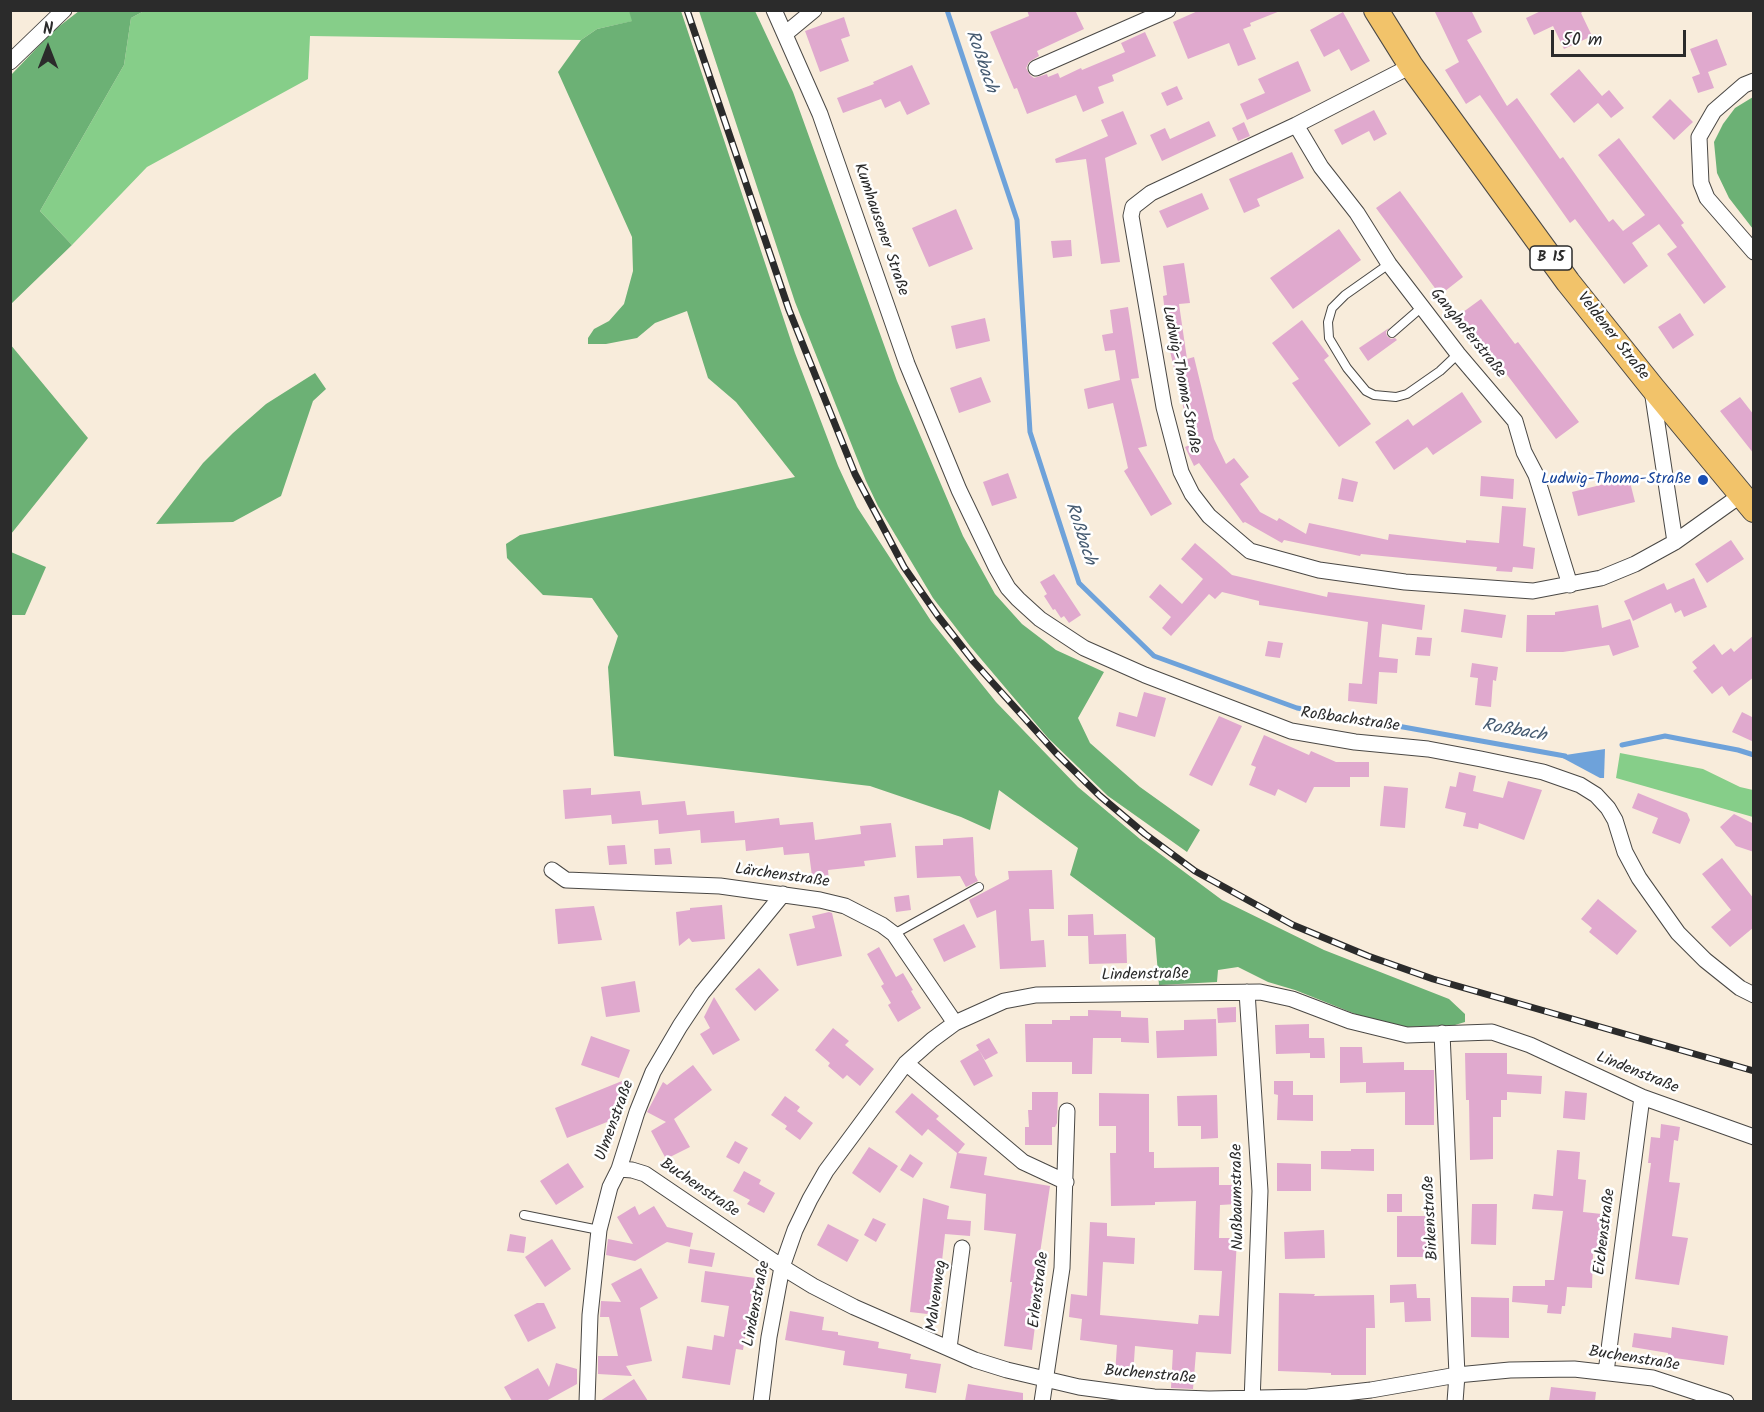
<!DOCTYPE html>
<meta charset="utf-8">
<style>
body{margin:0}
#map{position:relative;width:1764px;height:1412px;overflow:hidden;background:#f8ecdb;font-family:Kalam,sans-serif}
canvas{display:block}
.frame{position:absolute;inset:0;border:12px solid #2b2b2b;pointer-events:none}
.north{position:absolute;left:18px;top:18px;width:60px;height:60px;-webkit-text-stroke:4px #fff;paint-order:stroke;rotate:0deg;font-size:16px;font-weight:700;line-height:24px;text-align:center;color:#2b2b2b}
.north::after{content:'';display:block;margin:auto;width:21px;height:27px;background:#2b2b2b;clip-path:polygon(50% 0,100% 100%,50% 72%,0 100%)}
.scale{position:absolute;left:1551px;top:30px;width:135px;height:27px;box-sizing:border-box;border:3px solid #2b2b2b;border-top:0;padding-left:8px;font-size:18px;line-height:21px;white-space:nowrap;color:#2b2b2b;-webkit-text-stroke:4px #fff;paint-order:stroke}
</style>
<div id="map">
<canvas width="1764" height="1412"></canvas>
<div class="frame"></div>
<div class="north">N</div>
<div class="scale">50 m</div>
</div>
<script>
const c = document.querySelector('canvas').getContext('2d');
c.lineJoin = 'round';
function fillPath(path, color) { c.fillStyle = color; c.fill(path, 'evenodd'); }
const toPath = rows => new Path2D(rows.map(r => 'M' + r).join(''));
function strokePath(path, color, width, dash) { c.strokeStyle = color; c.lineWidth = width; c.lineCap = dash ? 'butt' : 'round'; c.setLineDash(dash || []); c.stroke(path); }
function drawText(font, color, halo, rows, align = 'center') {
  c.font = font + ' Kalam,sans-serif'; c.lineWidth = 5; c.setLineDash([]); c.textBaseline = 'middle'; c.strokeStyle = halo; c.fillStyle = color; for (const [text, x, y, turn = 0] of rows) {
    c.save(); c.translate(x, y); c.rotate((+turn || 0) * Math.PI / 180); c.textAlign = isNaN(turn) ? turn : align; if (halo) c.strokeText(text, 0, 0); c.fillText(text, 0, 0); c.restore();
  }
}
fillPath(toPath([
 [629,10,633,21,597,29,581,40,310,36,308,79,147,167,72,245,40,211,124,65,131,18,144,11],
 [1620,753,1703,769,1740,787,1753,790,1753,817,1616,778]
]), '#86ce89');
fillPath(toPath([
 [79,11,144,11,131,18,124,65,40,211,72,245,11,304,11,75,53,31],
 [629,11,681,11,795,353,838,466,857,507,931,621,996,702,1078,787,1140,839,1222,900,1324,950,1449,999,1465,1014,1465,1022,1455,1025,1408,1027,1373,1021,1295,990,1268,982,1238,967,1218,970,1217,982,1159,985,1155,938,1070,875,1078,848,999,790,990,830,961,817,870,786,614,756,608,667,618,636,592,598,543,595,507,558,506,544,520,535,795,477,736,402,708,378,687,311,655,323,637,338,606,344,588,344,588,338,594,329,609,321,624,304,633,271,632,237,558,72,581,40,597,29,632,21],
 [699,11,755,11,793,92,897,381,963,536,995,594,1022,624,1056,650,1104,672,1078,718,1090,743,1140,787,1200,830,1187,852,1108,796,1048,738,970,646,933,598,878,506,866,481,795,302],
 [1753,97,1753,229,1729,198,1717,173,1714,142,1723,124,1735,108],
 [10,344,88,438,11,534,10,534],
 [315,373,326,389,313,401,281,496,233,522,156,524,203,463,233,433,266,404],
 [11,552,46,567,25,615,11,615]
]), '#6cb175');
fillPath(toPath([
 [1605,749,1604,778,1600,778,1559,756]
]), '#6ea2da');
strokePath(toPath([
 [947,10,1017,220,1030,432,1079,583,1154,656,1297,708,1565,756],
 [1622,745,1665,736,1738,750,1754,755]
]), '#6ea2da', 5);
fillPath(toPath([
 [1027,10,1075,10,1084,29,1037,51,1039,56,1029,62,1026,68,1030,75,1034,78,1047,74,1048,77,1058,73,1060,78,1081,68,1082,70,1125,52,1121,43,1145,32,1156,56,1112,75,1114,81,1098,87,1104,103,1083,112,1076,95,1027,114,1017,88,1014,89,990,32,1029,16],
 [1200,10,1280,10,1280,11,1250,23,1251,26,1243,29,1256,59,1238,66,1229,43,1188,59,1173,22],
 [1434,10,1471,10,1482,32,1467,40,1507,106,1517,98,1560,159,1563,157,1609,222,1613,219,1623,231,1645,215,1598,155,1619,138,1684,223,1681,225,1726,287,1704,304,1667,254,1677,247,1659,224,1632,243,1648,266,1624,284,1575,219,1570,223,1480,95,1466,104,1445,70,1459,62],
 [1543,10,1585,10,1581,13,1592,36,1564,49,1553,26,1534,35,1526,18],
 [1343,12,1370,61,1351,71,1339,49,1324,57,1310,30],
 [844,17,850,36,841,39,849,61,820,72,805,31],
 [1717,39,1727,65,1708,72,1714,88,1698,93,1692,77,1700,74,1690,49],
 [1298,61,1311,91,1247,120,1240,104,1265,93,1258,79],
 [912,65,930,104,907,115,900,101,885,108,881,99,843,113,837,98,874,84,873,82],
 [1579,69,1602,96,1609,90,1624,108,1611,118,1598,103,1574,123,1550,94],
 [1177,86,1183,99,1167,106,1161,93],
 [1670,99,1693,122,1674,140,1652,117],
 [1374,110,1387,134,1374,141,1369,131,1342,145,1334,130],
 [1123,111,1137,144,1105,158,1120,262,1101,264,1086,159,1056,163,1055,159,1108,136,1101,120],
 [1209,121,1216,136,1162,161,1150,135,1165,128,1170,139],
 [1244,122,1250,136,1238,141,1232,128],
 [1292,152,1304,178,1257,199,1260,206,1244,213,1229,179],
 [1400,191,1463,277,1440,295,1376,208],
 [1202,193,1209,209,1167,228,1159,211],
 [956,209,973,249,929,267,912,228],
 [1339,229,1361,260,1293,309,1270,278],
 [1071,240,1072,256,1053,258,1051,241],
 [1184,263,1190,303,1179,304,1187,359,1194,357,1214,439,1226,464,1234,458,1249,477,1240,484,1260,512,1277,521,1279,518,1306,534,1309,523,1388,540,1389,534,1466,543,1466,540,1499,543,1502,506,1526,508,1523,546,1535,548,1533,569,1513,567,1512,572,1496,571,1497,567,1361,554,1360,556,1284,540,1282,543,1245,522,1243,523,1199,463,1194,466,1185,447,1192,444,1169,347,1163,296,1167,295,1163,266],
 [1481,299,1515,344,1518,342,1579,422,1556,439,1495,359,1493,360,1459,315],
 [1128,307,1139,378,1131,379,1147,446,1138,448,1172,504,1151,516,1124,471,1128,468,1113,403,1088,409,1084,389,1120,380,1115,350,1105,351,1102,335,1113,333,1110,310],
 [1680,313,1694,335,1673,349,1658,327],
 [985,318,990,341,956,349,951,326],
 [1302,320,1329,356,1324,360,1371,424,1339,447,1292,383,1299,379,1272,343],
 [1389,328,1386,332,1387,336,1391,339,1395,338,1397,340,1368,361,1359,348],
 [981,377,991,402,959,413,950,388],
 [1462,392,1482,422,1433,455,1427,447,1394,470,1375,442,1408,419,1413,426],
 [1740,397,1754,415,1754,454,1720,411],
 [1008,473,1017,498,992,506,983,482],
 [1481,476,1514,479,1513,499,1480,496],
 [1342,478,1358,482,1353,502,1338,499],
 [1629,478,1635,502,1578,516,1572,492],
 [1731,540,1744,559,1707,583,1695,564],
 [1195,543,1232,575,1327,597,1328,592,1425,605,1422,630,1382,624,1379,657,1398,659,1397,673,1379,672,1377,704,1348,701,1349,683,1362,684,1368,622,1259,605,1259,601,1222,592,1215,599,1209,594,1171,636,1162,628,1171,617,1149,597,1160,584,1182,604,1203,579,1181,559],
 [1054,574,1081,615,1069,623,1064,616,1061,618,1055,609,1053,610,1044,596,1047,594,1040,582],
 [1694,578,1707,607,1684,617,1681,610,1675,613,1671,603,1633,621,1624,601,1664,583,1667,590],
 [1598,605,1602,628,1630,619,1639,647,1613,656,1609,645,1563,652,1526,652,1527,615,1555,615,1555,612],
 [1464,609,1506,615,1502,638,1461,632],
 [1754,635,1754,677,1729,696,1722,686,1712,694,1693,671,1697,668,1692,662,1714,644,1722,655,1731,648,1734,652],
 [1417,637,1432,638,1430,656,1415,655],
 [1268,641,1283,643,1280,658,1265,656],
 [1472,663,1498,667,1496,681,1493,680,1491,707,1475,705,1478,678,1470,677],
 [1144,692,1166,698,1155,737,1116,726,1119,712,1137,717],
 [1742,712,1754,718,1754,742,1732,732],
 [1219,716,1242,726,1212,786,1189,775],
 [1264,735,1309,755,1311,751,1336,762,1369,762,1369,777,1350,777,1350,787,1314,787,1306,803,1278,789,1275,796,1249,785,1256,767,1251,765],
 [1459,772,1476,776,1473,791,1503,798,1508,781,1542,790,1524,840,1479,823,1478,829,1463,826,1466,813,1445,808,1450,786,1456,787],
 [1384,786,1408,788,1405,828,1380,826],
 [591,788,591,795,640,791,642,805,685,801,687,815,734,811,735,823,779,818,780,825,813,822,815,840,861,834,860,826,891,823,896,857,864,861,865,866,828,870,829,882,813,884,809,853,784,855,783,847,746,851,745,840,701,843,700,830,659,834,658,820,612,824,611,815,565,819,563,790],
 [1638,793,1687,813,1690,820,1680,844,1652,833,1658,818,1632,808],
 [1734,814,1754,824,1754,852,1736,846,1720,827],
 [973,837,975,875,978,881,966,887,960,876,917,878,915,846,943,845,943,839],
 [625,845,627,864,609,865,607,846],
 [670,848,672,864,655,865,654,849],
 [1722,858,1754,899,1754,927,1730,947,1711,927,1731,910,1702,874],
 [1052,870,1054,909,1029,909,1031,941,1044,940,1046,967,1000,969,996,910,977,918,969,900,1009,879,1008,871],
 [909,895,911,910,896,912,894,897],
 [1598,899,1637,931,1617,955,1589,932,1592,928,1581,919],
 [722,905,725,939,692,942,689,938,679,946,676,912,690,910,690,908],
 [594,906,602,940,558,944,555,909],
 [829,912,832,913,842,956,797,966,789,934,815,928,812,916],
 [1093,914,1094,935,1126,934,1127,963,1089,964,1088,936,1068,936,1068,915],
 [964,924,976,947,944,962,933,939],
 [879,947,896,977,903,973,913,990,911,991,921,1008,898,1022,888,1005,891,1003,881,986,884,984,867,954],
 [759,968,779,990,755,1011,735,989],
 [635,981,640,1012,606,1017,601,987],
 [714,997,740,1040,713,1055,700,1034,710,1028,704,1017],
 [1236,1007,1236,1022,1218,1023,1217,1008],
 [1088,1010,1121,1011,1121,1017,1148,1018,1149,1043,1121,1042,1121,1038,1093,1038,1092,1074,1072,1074,1072,1062,1026,1062,1025,1024,1052,1024,1052,1020,1070,1020,1070,1016,1088,1016],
 [1216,1019,1217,1056,1157,1058,1156,1031,1184,1030,1184,1020],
 [1309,1024,1309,1038,1324,1038,1325,1058,1310,1058,1310,1053,1276,1054,1275,1025],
 [833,1028,849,1041,845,1045,874,1069,860,1086,847,1075,843,1079,828,1066,830,1063,815,1050],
 [591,1036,630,1050,619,1078,581,1065],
 [989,1038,998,1053,985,1060,976,1045],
 [1340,1047,1362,1047,1363,1063,1404,1062,1404,1070,1434,1070,1434,1125,1405,1125,1405,1092,1366,1093,1366,1082,1340,1083],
 [979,1050,993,1076,974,1086,960,1061],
 [1465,1053,1507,1053,1507,1074,1542,1076,1541,1094,1507,1092,1507,1100,1501,1100,1501,1117,1493,1117,1493,1159,1470,1160,1469,1100,1466,1100],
 [693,1065,712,1090,674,1119,690,1147,666,1159,651,1131,666,1122,647,1112,663,1082,667,1085],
 [627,1079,612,1120,567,1138,555,1108],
 [1274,1081,1293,1081,1293,1095,1313,1095,1313,1121,1277,1120,1278,1095,1274,1094],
 [1565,1091,1587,1093,1585,1120,1563,1118],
 [1032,1092,1058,1092,1057,1123,1055,1127,1052,1127,1052,1145,1025,1145,1025,1127,1029,1127,1028,1110,1032,1110],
 [912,1093,939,1116,936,1119,965,1144,958,1153,987,1157,984,1175,1050,1186,1040,1253,1044,1254,1032,1350,1004,1346,1012,1282,1010,1282,1016,1234,984,1230,986,1194,950,1188,957,1153,928,1129,922,1136,895,1112],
 [1099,1093,1149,1094,1149,1152,1154,1152,1154,1168,1219,1167,1219,1185,1236,1185,1237,1204,1220,1205,1219,1238,1237,1238,1231,1354,1196,1352,1193,1389,1171,1388,1173,1350,1135,1346,1133,1376,1115,1375,1117,1345,1080,1340,1082,1319,1069,1317,1071,1294,1087,1296,1090,1222,1107,1223,1107,1236,1135,1238,1134,1264,1103,1262,1100,1315,1198,1324,1199,1315,1219,1316,1222,1271,1194,1270,1196,1201,1155,1202,1155,1205,1111,1206,1110,1153,1116,1153,1116,1126,1099,1126],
 [1217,1095,1218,1138,1201,1139,1201,1126,1178,1126,1177,1096],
 [785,1096,800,1107,797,1111,813,1123,800,1140,785,1129,787,1126,771,1115],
 [1661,1124,1680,1127,1678,1141,1674,1140,1669,1182,1680,1183,1672,1236,1688,1238,1679,1285,1635,1279,1651,1163,1648,1163,1651,1137,1660,1138],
 [735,1141,748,1148,739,1164,726,1157],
 [869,1147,898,1166,880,1193,852,1173],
 [1351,1149,1374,1149,1374,1171,1321,1169,1321,1151,1351,1151],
 [1557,1150,1580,1152,1578,1179,1586,1180,1583,1212,1602,1214,1597,1254,1593,1254,1592,1288,1567,1287,1565,1306,1562,1306,1561,1314,1547,1313,1548,1305,1512,1302,1513,1286,1545,1286,1545,1280,1554,1280,1563,1211,1532,1209,1534,1194,1553,1196],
 [910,1154,923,1163,913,1178,900,1170],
 [568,1163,584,1187,556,1205,540,1181],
 [1277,1163,1311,1164,1311,1191,1277,1191],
 [744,1171,761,1180,759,1184,775,1193,764,1213,747,1204,750,1200,733,1191],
 [1387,1194,1402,1194,1402,1212,1387,1212],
 [923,1198,949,1206,947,1219,971,1221,970,1236,945,1234,936,1315,910,1312],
 [1472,1204,1497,1204,1496,1245,1471,1244],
 [635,1206,639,1215,654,1206,667,1227,693,1233,690,1247,667,1242,635,1261,606,1255,608,1239,633,1244,617,1217],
 [1397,1216,1426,1216,1426,1230,1434,1230,1434,1257,1397,1257],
 [873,1218,886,1224,876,1242,864,1235],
 [828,1224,859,1240,847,1262,817,1245],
 [1324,1230,1325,1258,1285,1259,1284,1232],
 [510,1234,526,1237,524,1253,507,1251],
 [552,1239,571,1269,545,1287,525,1257],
 [690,1249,715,1253,712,1267,688,1263],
 [641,1268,658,1298,640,1308,652,1361,626,1366,632,1376,598,1374,598,1356,618,1356,609,1317,600,1317,601,1301,621,1302,611,1284],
 [705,1271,755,1278,743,1350,736,1349,730,1385,682,1378,687,1346,712,1350,714,1335,724,1337,729,1306,701,1302],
 [1416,1284,1417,1298,1430,1298,1431,1321,1405,1322,1404,1302,1390,1303,1390,1285],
 [1279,1293,1315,1294,1314,1296,1374,1295,1375,1328,1366,1328,1366,1375,1331,1375,1331,1373,1278,1371],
 [1471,1297,1509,1298,1509,1338,1471,1337],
 [537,1303,544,1303,556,1328,528,1342,514,1315],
 [790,1311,824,1317,822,1330,838,1332,838,1335,879,1342,878,1348,911,1354,910,1359,941,1364,936,1393,905,1388,907,1374,843,1365,845,1351,785,1340],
 [1672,1327,1728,1336,1724,1365,1668,1357,1668,1353,1632,1347,1634,1333,1671,1338],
 [556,1363,577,1369,577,1384,546,1401,512,1401,504,1387,538,1368,549,1387],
 [634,1379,648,1401,600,1401],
 [968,1384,1023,1393,1023,1401,965,1401],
 [1551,1387,1596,1392,1595,1401,1549,1401]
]), '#e0a9ce');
const lane = toPath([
 [1389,264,1345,295,1332,308,1328,322,1329,338,1347,368,1366,391,1374,395,1396,397,1407,394,1440,371,1458,354],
 [1392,333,1422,307],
 [894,934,979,887],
 [524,1215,599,1230]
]);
const street = toPath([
 [774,10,820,114,907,364,959,490,996,567,1008,588,1018,599,1040,619,1084,648,1145,675,1291,731,1355,742,1428,749,1481,759,1543,772,1580,785,1596,795,1608,808,1615,820,1625,852,1639,878,1678,933,1705,960,1740,988,1754,995],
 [785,34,814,10],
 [10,62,64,10],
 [1411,66,1296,125,1151,193,1133,207,1131,216,1164,407,1181,472,1192,494,1209,516,1250,551,1319,570,1405,582,1533,591,1601,578,1635,564,1675,542,1741,495],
 [1036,68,1168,10],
 [1754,81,1744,85,1714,111,1699,137,1701,183,1707,198,1754,252],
 [1296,125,1321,167,1357,213,1389,264,1458,354,1515,421,1524,452,1536,475,1570,585],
 [1652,390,1675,542],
 [552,870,566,880,720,886,820,900,845,906,882,925,894,934,955,1023],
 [1247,992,1260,1191,1252,1402],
 [1442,1033,1457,1375,1455,1402],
 [906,1063,1023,1162,1066,1182],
 [619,1169,632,1170,645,1174,782,1267,813,1286,854,1307,975,1360,1007,1370,1079,1387,1154,1397,1209,1399,1308,1397,1371,1390,1457,1375,1510,1370,1574,1369,1653,1378,1726,1402],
 [949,1348,962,1248],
 [1606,1372,1642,1097],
 [587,1402,590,1315,599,1230,610,1187,619,1169,637,1112,653,1072,680,1026,702,993,783,894],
 [761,1402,769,1337,782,1267,795,1230,810,1199,826,1171,906,1063,932,1040,955,1023,1004,1001,1036,995,1260,992,1292,999,1350,1021,1407,1035,1492,1032,1530,1045,1642,1097,1754,1137],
 [1042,1402,1062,1268,1067,1111]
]);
const primary = toPath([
 [1376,10,1411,66,1568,282,1652,387,1754,510]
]);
strokePath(lane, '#4a4845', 10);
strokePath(street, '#4a4845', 17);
strokePath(primary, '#4a4845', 26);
strokePath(lane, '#fff', 8);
strokePath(street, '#fff', 15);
strokePath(primary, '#f2c36a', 24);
const rail = toPath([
 [687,10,789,310,855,474,904,567,938,616,974,662,1056,753,1100,796,1145,834,1195,871,1293,925,1368,956,1433,979,1754,1071]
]);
strokePath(rail, '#2b2b2b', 7);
strokePath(rail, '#fff', 4.5, [14]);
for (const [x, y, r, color] of [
 [1703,480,6,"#1a4fb4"]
]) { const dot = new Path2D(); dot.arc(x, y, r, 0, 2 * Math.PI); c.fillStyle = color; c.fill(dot); strokePath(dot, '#fff', 2); }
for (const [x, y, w] of [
 [1551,258,42]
]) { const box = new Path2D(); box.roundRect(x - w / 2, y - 12, w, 24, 4.5); c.fillStyle = '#fff'; c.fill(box); strokePath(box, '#2b2b2b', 1.5); }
drawText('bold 15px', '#2b2b2b', null, [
 ["B 15",1551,258]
]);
drawText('16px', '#2b2b2b', '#fff', [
 ["Kumhausener Straße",880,230,71],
 ["Ganghoferstraße",1467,334,51],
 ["Veldener Straße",1612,337,52],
 ["Ludwig-Thoma-Straße",1180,380,79],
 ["Roßbachstraße",1350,721,8],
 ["Lärchenstraße",782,877,8],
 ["Lindenstraße",1145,976,-1],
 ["Lindenstraße",1637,1074,22],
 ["Ulmenstraße",616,1121,-70],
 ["Buchenstraße",699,1189,34],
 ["Nußbaumstraße",1239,1197,-91],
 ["Birkenstraße",1432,1218,-93],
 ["Eichenstraße",1606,1232,-83],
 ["Erlenstraße",1040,1290,-83],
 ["Malvenweg",938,1296,-82],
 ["Lindenstraße",758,1304,-79],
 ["Buchenstraße",1634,1360,9],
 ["Buchenstraße",1150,1376,5]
]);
drawText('16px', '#164399', '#fff', [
 ["Ludwig-Thoma-Straße",1691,480]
], 'right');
drawText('italic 18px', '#465b71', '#fff', [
 ["Roßbach",980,62,71],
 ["Roßbach",1079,534,72],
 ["Roßbach",1514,732,10]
]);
</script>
